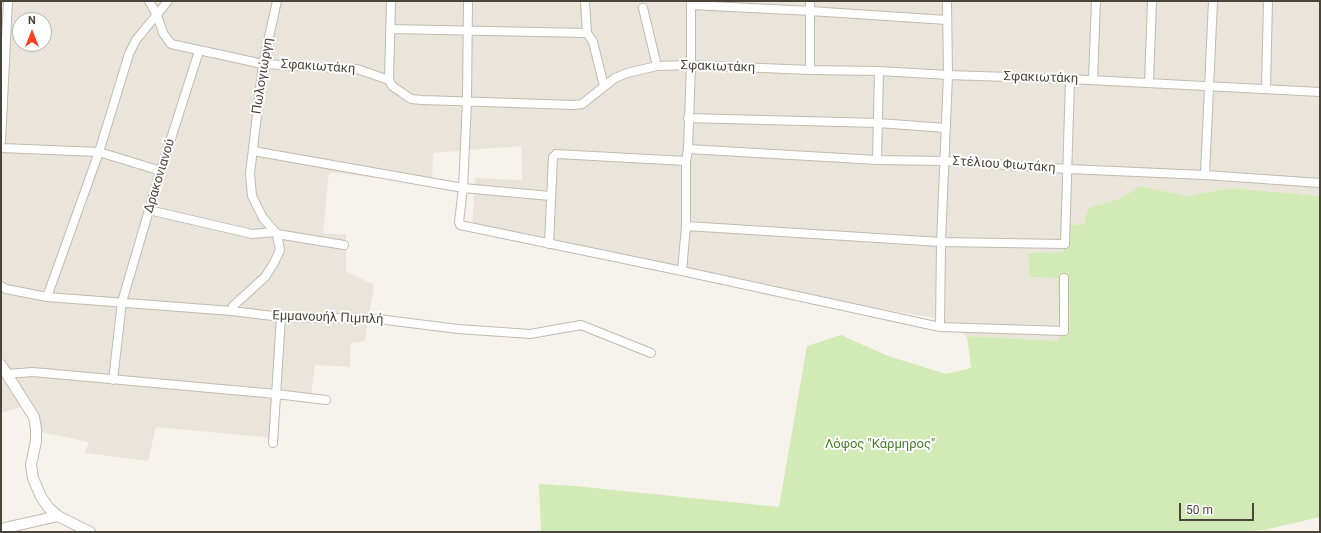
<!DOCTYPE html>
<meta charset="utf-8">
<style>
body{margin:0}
#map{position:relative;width:1321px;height:533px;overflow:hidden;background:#f6f3ec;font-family:Roboto,sans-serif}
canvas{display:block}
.frame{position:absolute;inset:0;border:2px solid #4b4439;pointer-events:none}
.north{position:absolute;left:12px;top:12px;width:40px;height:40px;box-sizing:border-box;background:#fff;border:1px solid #b7b4b0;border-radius:50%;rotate:0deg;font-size:11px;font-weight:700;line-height:16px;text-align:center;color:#4b4439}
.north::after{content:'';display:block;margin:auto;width:14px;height:18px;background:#fc3f1d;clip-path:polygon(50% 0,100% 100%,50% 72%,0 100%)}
.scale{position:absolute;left:1179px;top:503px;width:75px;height:18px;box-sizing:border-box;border:2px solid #4b4439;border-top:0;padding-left:5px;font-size:12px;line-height:14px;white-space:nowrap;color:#4b4439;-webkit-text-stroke:3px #fff;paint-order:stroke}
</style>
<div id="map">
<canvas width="1321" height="533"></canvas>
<div class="frame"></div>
<div class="north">N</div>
<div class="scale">50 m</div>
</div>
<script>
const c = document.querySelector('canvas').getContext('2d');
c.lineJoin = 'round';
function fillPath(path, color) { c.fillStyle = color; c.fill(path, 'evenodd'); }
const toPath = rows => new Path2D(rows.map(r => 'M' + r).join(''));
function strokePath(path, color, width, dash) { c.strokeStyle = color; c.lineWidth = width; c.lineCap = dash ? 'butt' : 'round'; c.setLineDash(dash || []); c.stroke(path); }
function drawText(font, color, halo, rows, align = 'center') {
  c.font = font + ' Roboto,sans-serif'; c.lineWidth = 4; c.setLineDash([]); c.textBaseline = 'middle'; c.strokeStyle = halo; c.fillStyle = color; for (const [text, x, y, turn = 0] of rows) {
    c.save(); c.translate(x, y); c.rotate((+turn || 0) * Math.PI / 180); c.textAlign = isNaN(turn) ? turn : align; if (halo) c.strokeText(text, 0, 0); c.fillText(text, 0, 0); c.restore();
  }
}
fillPath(toPath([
 [1,1,1320,1,1320,196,1230,188,1187,196,1140,186,1122,198,1088,208,1084,224,1067,227,1063,252,1028,253,1058,278,1059,341,967,336,934,318,819,298,472,230,475,178,522,180,521,146,433,153,432,185,329,172,323,234,346,234,346,271,374,285,365,341,351,343,350,367,315,365,311,395,281,395,275,438,156,427,148,461,85,453,89,442,41,432,25,406,1,413],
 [20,20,44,20,44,44,20,44]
]), '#eae5da');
fillPath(toPath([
 [1140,186,1187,196,1230,188,1320,196,1320,517,1264,530,1230,532,541,532,539,484,575,486,779,507,807,346,841,335,888,356,946,374,971,368,967,336,1059,341,1058,278,1030,277,1028,253,1063,252,1067,226,1084,224,1088,208,1122,198]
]), '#d2eab5');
const minor = toPath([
 [149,1,157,15,163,33,171,44,263,64,357,69,389,80,392,86,401,92,411,99,422,100,574,105,582,104,615,78,627,73,657,66,691,65,810,70,879,71,948,75,1070,79,1320,92],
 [468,1,467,101,463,188,459,222,460,225,682,271,940,327,1064,331,1064,278],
 [585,1,587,33,593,42,604,86],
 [691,5,810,11,947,20],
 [643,8,657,66],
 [390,29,587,33],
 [810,70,810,1],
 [389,80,391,1],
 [1093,80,1096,1],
 [1149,83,1152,1],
 [1266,89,1268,1],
 [688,118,878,123,946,128],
 [1,141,8,1],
 [1,148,99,152,161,171],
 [688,149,877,160,945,161,1068,169,1205,175,1320,183],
 [253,151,463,188,550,196],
 [877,160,879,71],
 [1205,175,1213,1],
 [149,210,252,234,275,232],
 [686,226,941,242,1065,244,1070,79],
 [277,234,344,245],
 [549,244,553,157,556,154,686,161],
 [682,271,686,226,686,161,688,149,691,65,691,1],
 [1,286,6,289,47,297,232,311,281,317,378,319,458,329,530,334,581,325,651,353],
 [47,297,99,152,129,54,136,40,168,1],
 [232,311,233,306,265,277,274,263,280,250,277,234,263,218,252,196,250,174,263,64,277,1],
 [940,327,941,242,948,75,947,1],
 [7,374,33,372,276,394,326,400],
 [113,380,122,302,159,176,199,51],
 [273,443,281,317]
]);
const tertiary = toPath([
 [1,365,34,417,36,429,36,441,31,465,33,478,41,497,49,508,58,516,90,532],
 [1,529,58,516]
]);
strokePath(minor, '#c2bbae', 10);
strokePath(tertiary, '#c2bbae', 12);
strokePath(minor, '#fff', 8);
strokePath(tertiary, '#fff', 10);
drawText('13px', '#4b4439', '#fff', [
 ["Σφακιωτάκη",318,67,4],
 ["Σφακιωτάκη",718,67,2],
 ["Πωλογιώργη",263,76,-81],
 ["Σφακιωτάκη",1041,78,2],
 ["Στέλιου Φιωτάκη",1004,165,4],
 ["Δρακονιανού",160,176,-73],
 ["Εµµανουήλ Πιµπλή",328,318,2]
]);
drawText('13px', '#4a7f2a', '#fff', [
 ["Λόφος \"Κάρμηρος\"",880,445]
]);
</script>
